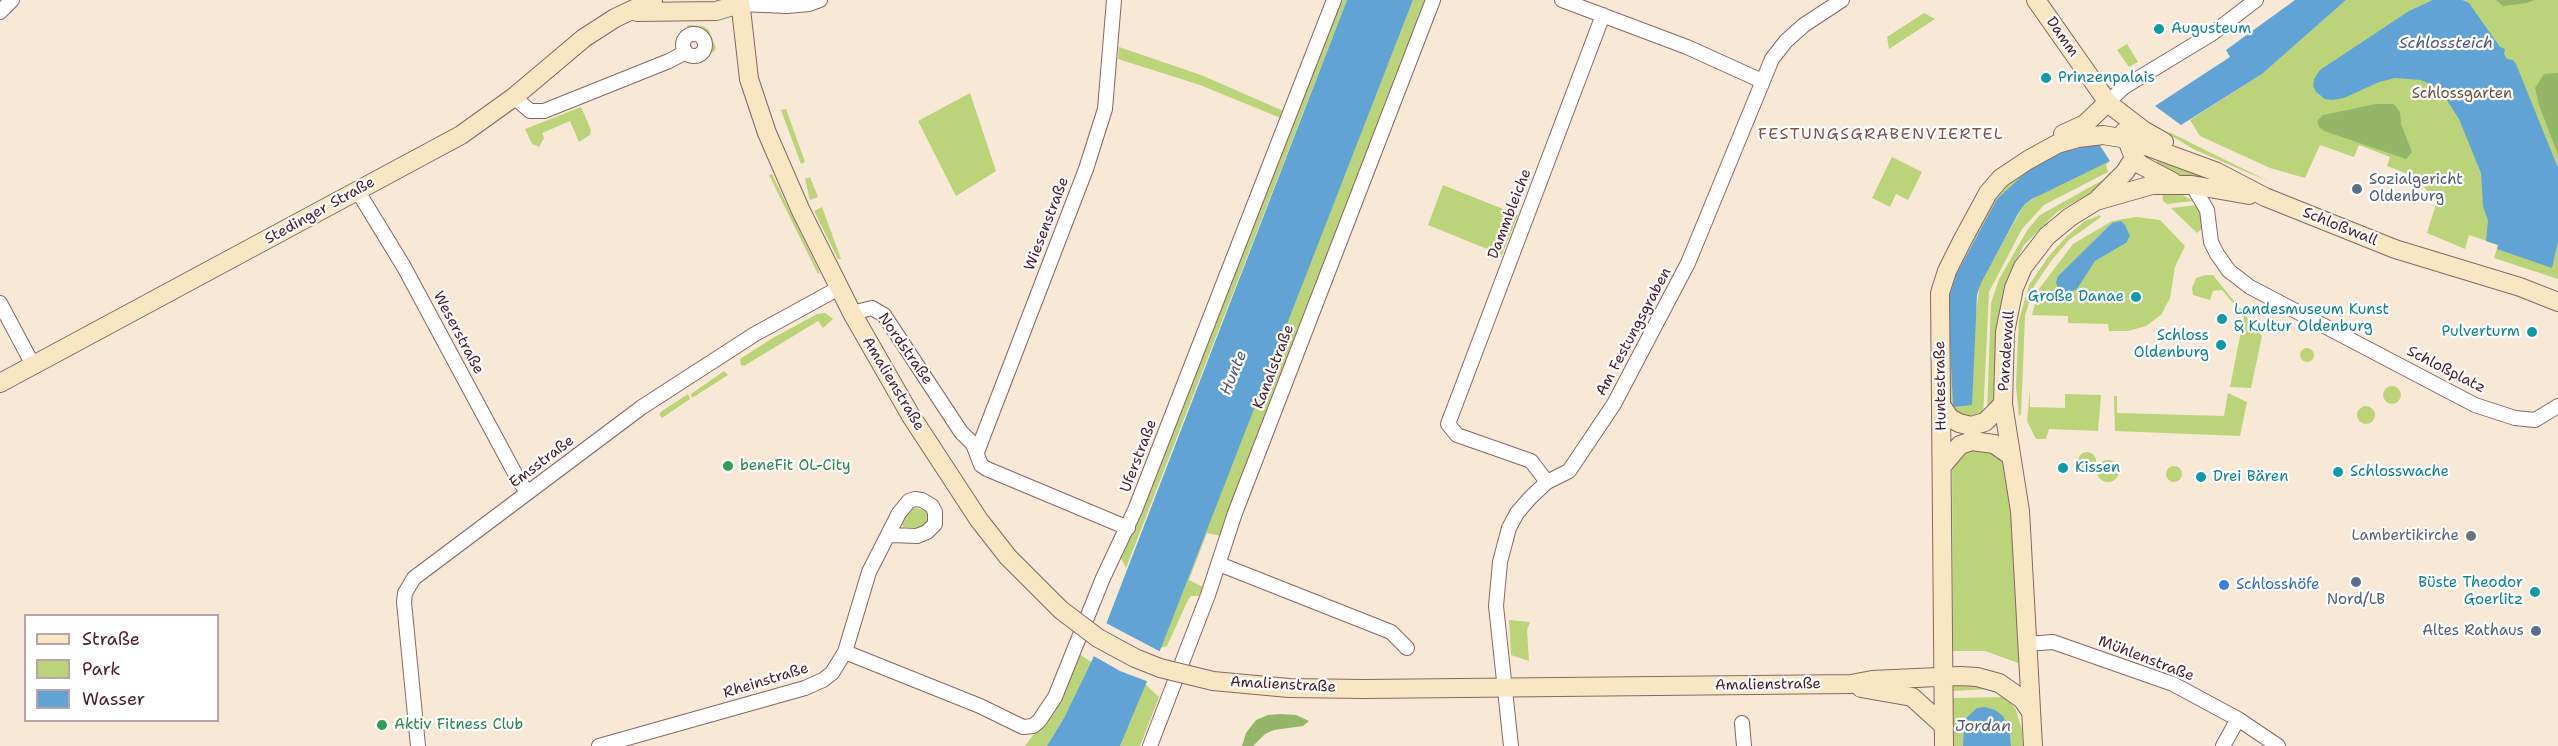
<!DOCTYPE html>
<meta charset="utf-8">
<style>
body{margin:0}
#map{position:relative;width:2558px;height:746px;overflow:hidden;background:#f7e9d5;font-family:"Shantell Sans",sans-serif}
canvas{display:block}
.legend{position:absolute;left:24px;top:614px;width:195px;height:108px;box-sizing:border-box;background:#fff;border:2px solid #b7a5aa;margin:0;padding:8px 10px;list-style:none;font-size:18px;color:#4a1f2b}
.legend li{display:flex;align-items:center;gap:12px;height:30px}
.legend b{width:30px;border:2px solid #b7a5aa}
</style>
<div id="map">
<canvas width="2558" height="746"></canvas>
<ul class="legend">
<li><b style="height:8px;background:#f9e7c3"></b>Straße</li>
<li><b style="height:16px;background:#bbd479"></b>Park</li>
<li><b style="height:16px;background:#61a3d5"></b>Wasser</li>
</ul>
</div>
<script>
const c = document.querySelector('canvas').getContext('2d');
c.lineJoin = 'round';
function fillPath(path, color) { c.fillStyle = color; c.fill(path, 'evenodd'); }
const toPath = rows => new Path2D(rows.map(r => 'M' + r).join(''));
function strokePath(path, color, width, dash) { c.strokeStyle = color; c.lineWidth = width; c.lineCap = dash ? 'butt' : 'round'; c.setLineDash(dash || []); c.stroke(path); }
function drawText(font, color, halo, rows, align = 'center') {
  c.font = font + ' "Shantell Sans",sans-serif'; c.lineWidth = 4.5; c.setLineDash([]); c.textBaseline = 'middle'; c.strokeStyle = halo; c.fillStyle = color; for (const [text, x, y, turn = 0] of rows) {
    c.save(); c.translate(x, y); c.rotate((+turn || 0) * Math.PI / 180); c.textAlign = isNaN(turn) ? turn : align; if (halo) c.strokeText(text, 0, 0); c.fillText(text, 0, 0); c.restore();
  }
}
fillPath(toPath([
 [1339,0,1347,0,1126,568,1118,552],
 [1413,0,1426,0,1336,231,1221,536,1207,533,1189,580,1203,587,1199,596,1191,596,1188,600,1167,646,1160,648],
 [2346,0,2558,0,2558,279,2494,258,2498,245,2469,235,2465,249,2427,233,2436,204,2418,178,2387,166,2390,157,2359,145,2354,157,2320,145,2305,178,2270,168,2200,136,2190,120,2262,74],
 [1924,13,1935,19,1889,49,1887,37],
 [687,25,703,26,709,30,716,48,714,52,709,54,711,42,706,32,696,28,688,29],
 [2127,44,2138,62,2129,67,2117,50],
 [1119,47,1201,75,1286,112,1283,119,1200,85,1118,59],
 [970,93,996,171,956,196,918,121],
 [581,107,591,130,590,135,579,142,570,121,542,133,544,138,539,147,532,144,525,129],
 [786,109,805,162,801,164,781,110],
 [2169,132,2175,135,2270,182,2195,150,2170,135],
 [2099,144,2067,150,1997,199,1956,275,1950,295,1949,309,1953,407,1975,320,1980,283,2024,205,2045,191,2110,161,2106,165,2108,172,2044,205,2022,229,1989,292,1983,417,1958,418,1947,397,1946,310,1951,278,2000,190,2056,149],
 [2156,156,2208,177,2209,180,2168,174,2158,170],
 [1892,157,1922,172,1908,200,1896,194,1890,207,1872,198],
 [2117,172,2100,188,2057,212,2024,245,2007,279,2003,293,1998,330,1996,406,1987,414,1991,303,1999,279,2028,229,2040,215],
 [772,174,820,273,818,274,769,175],
 [810,177,818,197,810,200,805,179],
 [1443,185,1518,215,1502,255,1428,225],
 [2162,192,2181,194,2193,201,2167,204,2163,201],
 [2197,205,2205,226,2197,233,2171,208],
 [822,207,841,259,838,259,814,211],
 [2100,215,2101,217,2069,240,2052,260,2034,286,2025,316,2021,414,2019,416,2016,387,2018,339,2019,320,2029,285,2049,256,2067,236,2085,221],
 [2136,217,2160,220,2185,246,2175,267,2170,298,2161,315,2146,326,2128,331,2109,331,2108,324,2068,323,2068,316,2032,315,2039,289,2073,244,2112,221],
 [2112,223,2126,243,2095,261,2076,289,2058,276],
 [2206,275,2213,275,2262,336,2251,388,2230,387,2244,316,2222,290,2213,291,2210,300,2193,295,2192,288,2196,278],
 [825,313,833,319,823,328,818,321,744,366,741,365,740,359,771,339,817,314],
 '2300 355a7 7 0 1 1 14 0a7 7 0 1 1-14 0Z',
 [724,371,728,375,692,398,691,394],
 '2383 395a9 9 0 1 1 18 0a9 9 0 1 1-18 0Z',
 [2030,389,2030,407,2065,408,2065,394,2101,395,2098,431,2049,429,2046,439,2036,439,2027,421],
 [2228,393,2247,402,2240,436,2115,431,2114,396,2117,396,2117,413,2224,416],
 [688,394,690,399,662,418,659,414,662,411],
 '2357 415a9 9 0 1 1 18 0a9 9 0 1 1-18 0Z',
 [1981,446,2006,459,2010,481,2021,664,1985,651,1953,651,1952,461,1960,450],
 '2078 461a9 9 0 1 1 18 0a9 9 0 1 1-18 0Z',
 '2097 471a11 11 0 1 1 22 0a11 11 0 1 1-22 0Z',
 '2166 474a8 8 0 1 1 16 0a8 8 0 1 1-16 0Z',
 [913,508,925,510,928,515,927,522,921,528,903,527,902,522],
 [1509,620,1530,622,1527,630,1529,661,1511,655],
 [1078,653,1091,662,1064,718,1047,746,1025,746,1059,700],
 [1145,684,1159,697,1140,746,1120,746],
 [1952,684,1979,686,1990,689,1953,691],
 [2003,697,2011,703,2016,710,2022,730,2023,746,2011,746,2010,734,1964,720,1963,746,1952,746,1952,698]
]), '#bbd479');
fillPath(toPath([
 [2496,0,2534,0,2527,3,2503,6],
 [2558,73,2558,155,2539,105,2535,88,2544,74],
 [2376,104,2394,104,2400,112,2401,124,2412,152,2406,159,2324,131,2319,127,2317,121,2323,115],
 [1281,714,1296,715,1309,721,1303,726,1274,730,1265,734,1253,746,1242,746,1246,733,1256,720,1268,715]
]), '#94b669');
fillPath(toPath([
 [1347,0,1413,0,1163,643,1120,746,1047,746,1064,718,1093,658],
 [2295,0,2346,0,2262,74,2181,125,2155,106,2230,57,2226,50],
 [2433,0,2462,0,2469,3,2500,47,2505,49,2504,54,2507,59,2513,60,2516,64,2558,168,2558,241,2552,268,2497,249,2498,245,2486,241,2488,221,2483,206,2481,173,2459,119,2441,91,2434,86,2421,80,2395,78,2379,82,2344,98,2333,100,2325,99,2316,92,2313,86,2314,79,2320,70,2409,11],
 [2099,144,2110,161,2032,199,2024,205,2018,214,1981,283,1977,295,1972,405,1953,407,1949,326,1950,295,1956,275,1997,199,2023,175,2055,153],
 [2121,221,2125,225,2130,236,2126,243,2095,261,2077,289,2068,293,2059,290,2056,283,2058,276,2112,223],
 [1985,707,1995,710,2003,716,2010,734,2011,746,1963,746,1964,720,1977,708]
]), '#61a3d5');
fillPath(toPath([
 [1105,617,1104,622,1161,652,1149,682,1120,671,1092,655,1090,657]
]), '#f7e9d5');
const street = toPath([
 [1562,0,1687,47,1762,81],
 [740,4,787,6,809,4,820,0],
 [0,12,12,0],
 '683 45a11 11 0 1 1 22 0a11 11 0 1 1-22 0Z',
 [514,97,530,111,544,111,669,61,686,52],
 [2108,102,2124,87,2213,33,2256,0],
 [2192,185,2207,210,2211,242,2217,254,2229,271,2250,287,2475,405,2515,418,2535,420,2558,406],
 [357,190,404,267,518,479,527,492],
 [0,303,33,365],
 [852,313,872,308,884,315,961,432,973,444,981,465,987,469,1128,528],
 [977,452,1086,169,1105,109,1114,0],
 [1547,482,1531,461,1457,435,1448,424,1603,15],
 [1219,564,1391,632,1407,648],
 [2027,644,2053,642,2173,684,2238,719,2278,746],
 [845,652,980,706,1023,727,1033,726,1039,721,1055,697,1103,578,1135,510,1334,0],
 [1742,723,1744,746],
 [418,746,404,602,405,593,414,578,642,407,755,334,839,288],
 [599,746,805,688,823,680,832,673,845,652,869,572,899,513,909,501,915,499,922,500,932,506,935,512,935,524,927,532,917,536,892,535,887,537],
 [1150,746,1208,595,1235,513,1433,0],
 [1511,746,1496,606,1500,562,1509,528,1517,513,1530,498,1547,482,1569,471,1614,404,1688,263,1772,59,1786,41,1804,25,1842,0],
 [2223,746,2238,719]
]);
const secondary = toPath([
 [740,0,749,79,767,133,801,211,852,313,911,416],
 [2036,0,2109,104,2143,130,2164,142],
 [637,12,716,11,740,4],
 [2124,132,2134,158,2141,165,2173,182],
 [2063,134,2085,124,2108,102],
 [2099,198,2125,172,2134,158],
 [0,383,461,135,514,97,584,38,615,18,653,0],
 [1941,405,1950,418,1959,423,1971,426,1985,422,2003,404],
 [1943,465,1960,445,1972,441,1994,444,2011,456],
 [1861,688,1912,697,1944,726],
 [1364,689,1851,684,1872,680,1960,676,1977,677,1999,683,2022,699,2031,712],
 [1944,746,1940,293,1947,271,1962,241,1988,193,2001,178,2028,160,2057,144,2078,138,2103,135,2127,139,2217,172,2265,197,2395,249,2520,287,2558,302],
 [2033,746,2020,511,2003,404,2005,332,2014,288,2023,267,2047,236,2070,217,2096,201,2152,185,2192,185,2249,195]
]);
strokePath(street, '#876666', 16);
strokePath(secondary, '#876666', 20);
strokePath(street, '#fff', 14);
strokePath(secondary, '#f9e7c3', 18);
const secondaryBridge = toPath([
 [911,416,979,520,1008,557,1061,610,1098,638,1135,658,1160,668,1213,681,1289,688,1364,689]
]);
strokePath(secondaryBridge, '#876666', 20, []);
strokePath(secondaryBridge, '#f9e7c3', 18);
for (const [x, y, r, color] of [
 [2159,29,6,"#0f9aa8"],
 [2046,78,6,"#0f9aa8"],
 [2357,189,6,"#5c6f8a"],
 [2136,297,6,"#0f9aa8"],
 [2222,319,6,"#0f9aa8"],
 [2532,332,6,"#0f9aa8"],
 [2221,345,6,"#0f9aa8"],
 [728,466,6,"#2e9e5b"],
 [2063,468,6,"#0f9aa8"],
 [2338,472,6,"#0f9aa8"],
 [2201,477,6,"#0f9aa8"],
 [2471,536,6,"#6b7280"],
 [2356,582,6,"#5c6f8a"],
 [2224,585,6,"#3f7fe0"],
 [2535,592,6,"#0f9aa8"],
 [2536,631,6,"#5c6f8a"],
 [382,725,6,"#2e9e5b"]
]) { const dot = new Path2D(); dot.arc(x, y, r, 0, 2 * Math.PI); c.fillStyle = color; c.fill(dot); strokePath(dot, '#fff', 2); }
drawText('15px', '#0d838f', '#fff', [
 ["Augusteum",2171,29],
 ["Prinzenpalais",2058,78],
 ["Große Danae",2124,297,"right"],
 ["Landesmuseum Kunst",2234,310],
 ["& Kultur Oldenburg",2234,327],
 ["Pulverturm",2520,332,"right"],
 ["Schloss",2209,336,"right"],
 ["Oldenburg",2209,353,"right"],
 ["Kissen",2075,468],
 ["Schlosswache",2350,472],
 ["Drei Bären",2213,477],
 ["Büste Theodor",2523,583,"right"],
 ["Goerlitz",2523,600,"right"]
], 'left');
drawText('15px', '#4a1f2b', '#fff', [
 ["Damm",2062,37,55],
 ["Stedinger Straße",320,211,-29],
 ["Dammbleiche",1510,214,-69],
 ["Wiesenstraße",1047,224,-69],
 ["Schloßwall",2340,227,22],
 ["Am Festungsgraben",1634,332,-62],
 ["Weserstraße",458,333,62],
 ["Nordstraße",905,349,55],
 ["Paradewall",2007,351,-86],
 ["Kanalstraße",1274,367,-69],
 ["Schloßplatz",2446,370,27],
 ["Amalienstraße",893,384,59],
 ["Huntestraße",1941,386,-91],
 ["Uferstraße",1139,456,-69],
 ["Emsstraße",542,462,-37],
 ["Mühlenstraße",2146,659,21],
 ["Rheinstraße",766,681,-17],
 ["Amalienstraße",1283,685,3],
 ["Amalienstraße",1768,685,-1]
]);
drawText('15px', '#6c5542', '#fff', [
 ["Schlossgarten",2462,94]
]);
drawText('15px', '#4e5e75', '#fff', [
 ["Sozialgericht",2369,180],
 ["Oldenburg",2369,197],
 ["Nord/LB",2356,600,"center"],
 ["Altes Rathaus",2524,631,"right"]
], 'left');
drawText('15px', '#27864d', '#fff', [
 ["beneFit OL-City",740,466],
 ["Aktiv Fitness Club",394,725]
], 'left');
drawText('15px', '#5b616d', '#fff', [
 ["Lambertikirche",2459,536]
], 'right');
drawText('15px', '#366cbe', '#fff', [
 ["Schlosshöfe",2236,585]
], 'left');
drawText('italic 16px', '#545a77', '#fff', [
 ["Schlossteich",2446,44],
 ["Hunte",1234,373,-68],
 ["Jordan",1983,727]
]);
c.letterSpacing = '1.5px';
drawText('16px', '#7f504c', '#fff', [
 ["FESTUNGSGRABENVIERTEL",1881,135]
]);
c.letterSpacing = '0px';
</script>
